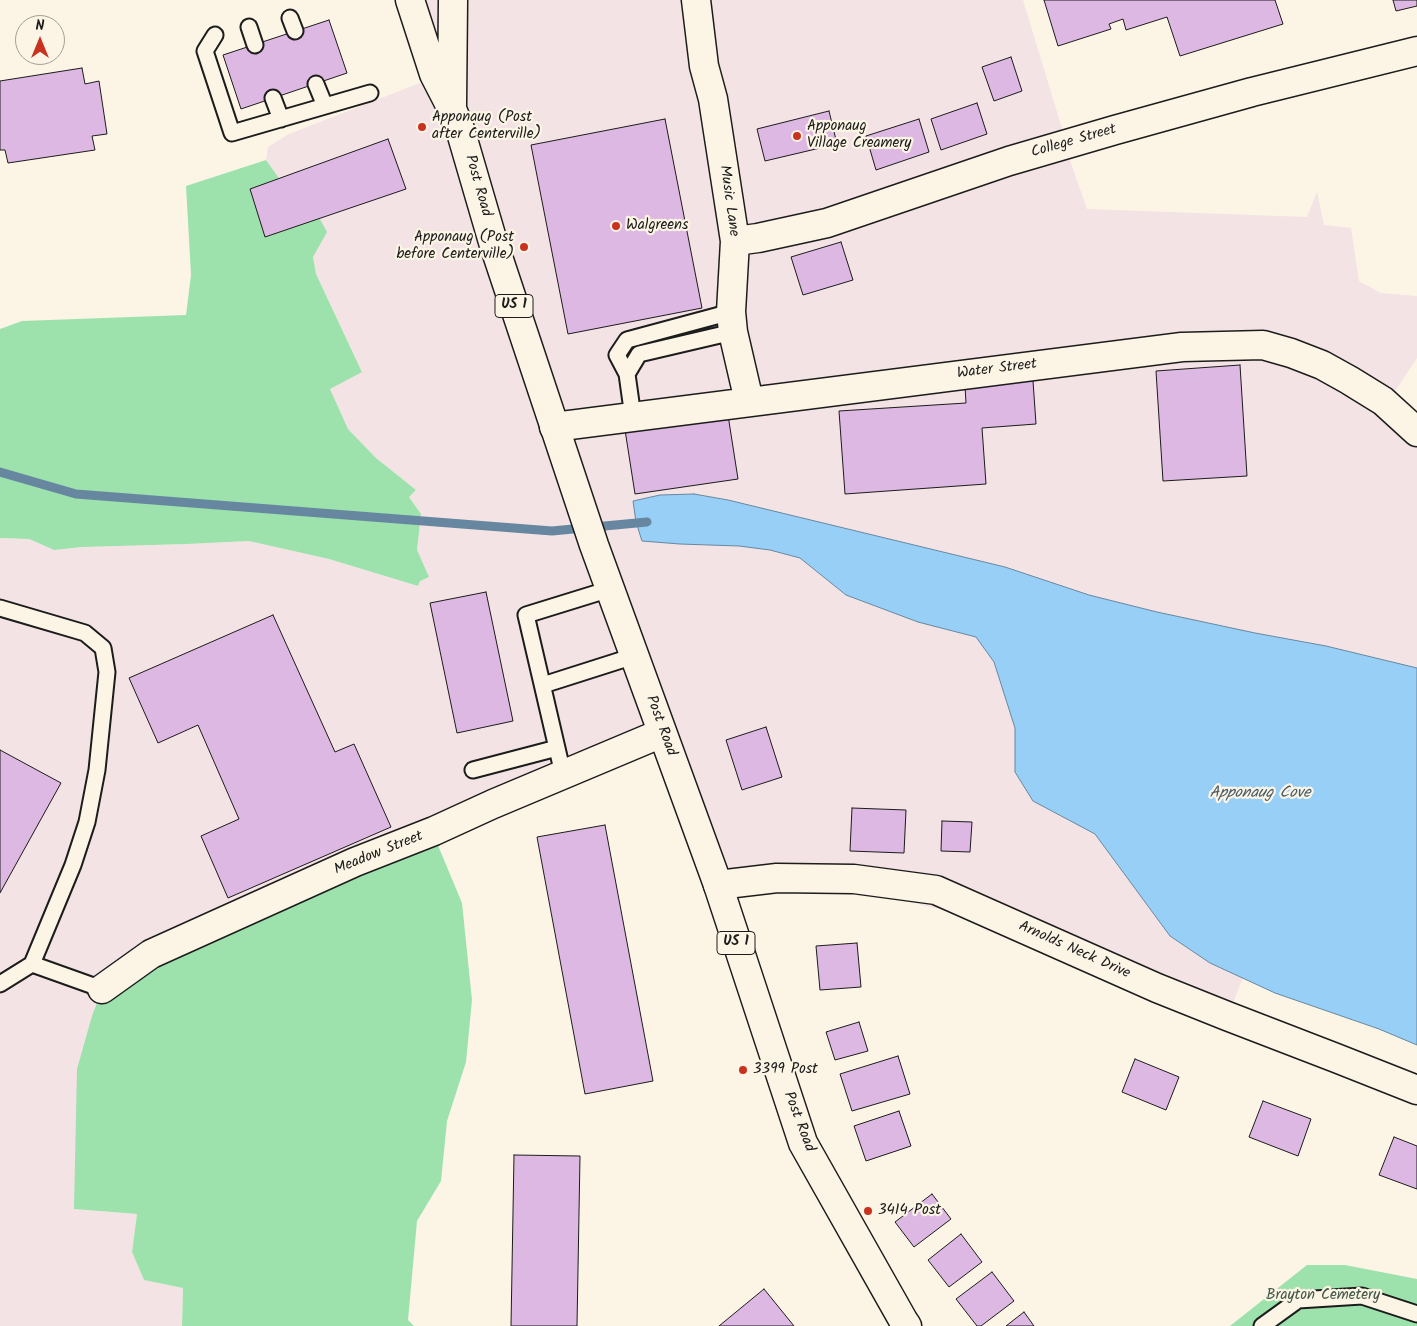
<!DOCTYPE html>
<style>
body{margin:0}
#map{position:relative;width:1417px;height:1326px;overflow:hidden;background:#fcf5e5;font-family:Kalam,sans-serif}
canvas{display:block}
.north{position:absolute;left:15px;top:15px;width:50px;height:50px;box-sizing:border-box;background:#fcf5e5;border:1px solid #a29e95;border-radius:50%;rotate:0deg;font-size:14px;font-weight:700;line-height:20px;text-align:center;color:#1c1c1c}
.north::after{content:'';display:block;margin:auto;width:18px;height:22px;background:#c8321e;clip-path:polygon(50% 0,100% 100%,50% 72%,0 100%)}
</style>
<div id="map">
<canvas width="1417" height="1326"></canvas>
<div class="north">N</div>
</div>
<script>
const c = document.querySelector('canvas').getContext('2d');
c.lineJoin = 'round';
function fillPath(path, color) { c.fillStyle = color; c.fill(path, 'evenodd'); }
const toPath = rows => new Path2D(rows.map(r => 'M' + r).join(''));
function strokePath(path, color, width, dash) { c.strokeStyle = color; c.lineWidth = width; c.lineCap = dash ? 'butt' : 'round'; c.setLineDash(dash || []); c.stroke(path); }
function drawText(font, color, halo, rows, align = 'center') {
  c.font = font + ' Kalam,sans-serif'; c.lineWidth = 4.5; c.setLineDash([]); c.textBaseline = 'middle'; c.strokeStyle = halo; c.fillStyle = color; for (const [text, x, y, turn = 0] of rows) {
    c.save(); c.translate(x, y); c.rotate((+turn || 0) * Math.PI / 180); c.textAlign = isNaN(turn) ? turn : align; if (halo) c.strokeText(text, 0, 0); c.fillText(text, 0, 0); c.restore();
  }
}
fillPath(toPath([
 [422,0,1023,0,1064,135,1064,143,1087,209,1307,217,1317,192,1324,225,1351,228,1359,281,1381,293,1417,296,1417,358,1388,402,1417,428,1417,668,1326,646,1255,633,1157,612,1089,595,1005,567,728,500,694,494,660,495,633,502,642,541,680,544,739,546,770,550,800,558,846,595,918,622,976,637,994,662,1015,728,1015,772,1033,801,1095,834,1170,936,1210,963,1243,978,1230,1010,985,923,942,910,890,897,857,893,718,885,663,746,439,840,74,1209,137,1214,132,1252,144,1280,183,1288,182,1326,0,1326,0,538,29,539,54,550,82,547,187,544,249,541,329,559,418,586,420,581,417,550,421,514,409,497,416,490,376,458,348,429,330,389,362,371,316,274,313,257,286,188,266,160,268,147,289,134,438,76]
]), '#f3e3e4');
fillPath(toPath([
 [266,160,286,188,305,192,327,232,313,257,316,274,362,372,330,389,348,429,376,458,416,490,409,497,421,514,417,550,429,577,420,581,418,586,329,559,249,541,187,544,82,547,54,550,29,539,0,538,0,329,22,321,186,315,191,275,186,186],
 [437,843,462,903,472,1000,466,1062,447,1121,441,1181,417,1221,408,1320,414,1326,182,1326,183,1288,144,1280,132,1252,137,1214,74,1209,77,1069,92,1016,103,987,140,953],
 [1307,1265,1345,1265,1417,1279,1417,1326,1230,1326]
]), '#9de1ac');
const water = toPath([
 [694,494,728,500,1005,567,1089,595,1157,612,1255,633,1326,646,1417,668,1417,1045,1379,1029,1275,993,1210,963,1170,936,1095,834,1033,801,1015,772,1015,728,994,662,976,637,918,622,846,595,800,558,770,550,739,546,680,544,642,541,636,522,633,501,660,495,694,494]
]);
fillPath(water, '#98cff7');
strokePath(water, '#66879f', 1);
strokePath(toPath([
 [0,472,76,494,552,531,647,522]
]), '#66879f', 9);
const building = toPath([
 [1044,0,1275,0,1283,24,1180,56,1167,17,1126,30,1123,19,1109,24,1111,29,1058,46,1044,0],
 [1393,0,1417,0,1417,6,1396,11,1393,0],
 [329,20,347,73,241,109,223,55,329,20],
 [1011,57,1022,91,994,101,982,67,1011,57],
 [82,68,85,84,99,81,107,134,92,136,95,150,8,163,5,150,0,150,0,81,82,68],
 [977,103,987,134,941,150,931,119,977,103],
 [829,111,837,144,765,161,757,129,829,111],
 [665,119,702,308,568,334,531,145,665,119],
 [919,119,929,152,876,170,866,136,919,119],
 [388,139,406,189,265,237,250,189,388,139],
 [841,242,853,280,803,295,791,257,841,242],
 [1240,365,1247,476,1163,481,1156,371,1240,365],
 [1033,381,1036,424,982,428,986,484,845,494,839,411,966,403,965,386,1033,381],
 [728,415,738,479,635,494,625,430,728,415],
 [486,592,513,721,457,733,430,603,486,592],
 [273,615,335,752,354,744,391,827,228,898,201,836,239,819,198,725,158,743,129,678,273,615],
 [766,727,782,777,742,790,726,740,766,727],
 [0,750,61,783,0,893,0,750],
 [852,808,906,810,904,853,850,851,852,808],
 [942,821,972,822,970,852,941,851,942,821],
 [605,825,653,1081,585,1094,537,837,605,825],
 [857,943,861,987,820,990,816,946,857,943],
 [859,1022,868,1051,835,1060,826,1032,859,1022],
 [898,1056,910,1094,852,1111,840,1074,898,1056],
 [1135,1059,1179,1077,1166,1110,1122,1092,1135,1059],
 [1263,1101,1311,1119,1298,1156,1249,1137,1263,1101],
 [899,1111,911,1146,866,1161,854,1126,899,1111],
 [1394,1137,1417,1146,1417,1189,1379,1175,1394,1137],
 [514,1155,580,1156,577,1326,511,1326,514,1155],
 [932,1194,951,1219,914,1247,895,1222,932,1194],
 [961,1234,982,1262,949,1287,928,1260,961,1234],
 [992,1272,1014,1301,981,1326,977,1326,956,1299,992,1272],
 [764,1289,794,1326,719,1326,764,1289],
 [1024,1312,1034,1326,1006,1326,1024,1312]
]);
fillPath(building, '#ddb8e2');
strokePath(building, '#1c1c1c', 1);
const lane = toPath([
 [290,18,295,31],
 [249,27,255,45],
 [215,35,205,51,232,133,370,93],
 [316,84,325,106],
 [273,98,281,119],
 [627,374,639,354,733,332],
 [633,417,627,374,617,355,627,340,731,312],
 [0,608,85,633,103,648,107,672,97,770,87,822,73,865,32,964,0,984],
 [543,685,634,656],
 [473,770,557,748],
 [563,774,526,615,610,589],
 [32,964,102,989],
 [1262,1326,1298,1300,1362,1296,1417,1314]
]);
const street = toPath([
 [696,0,704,66,713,99,735,241,731,312,733,332,749,401],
 [735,241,758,238,827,223,1009,161,1115,130,1252,92,1417,51],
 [554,427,1182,347,1263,345,1291,353,1322,365,1349,380,1383,401,1417,432],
 [718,885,777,878,854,879,936,890,1157,988,1227,1016,1336,1058,1417,1090],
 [102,989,151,954,355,862,434,831,493,804,662,733]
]);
const primary = toPath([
 [410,0,434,74,452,109,460,129,493,242,594,545,718,885,803,1143,903,1320,907,1326],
 [452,105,453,0]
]);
strokePath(lane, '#1c1c1c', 19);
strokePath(street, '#1c1c1c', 31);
strokePath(primary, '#1c1c1c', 31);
strokePath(lane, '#fcf5e5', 15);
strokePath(street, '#fcf5e5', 28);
strokePath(primary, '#fcf5e5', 28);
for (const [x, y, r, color] of [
 [422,127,5,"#c8321e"],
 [797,136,5,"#c8321e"],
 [616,226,5,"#c8321e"],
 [524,247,5,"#c8321e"],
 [743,1070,5,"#c8321e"],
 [868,1211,5,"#c8321e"]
]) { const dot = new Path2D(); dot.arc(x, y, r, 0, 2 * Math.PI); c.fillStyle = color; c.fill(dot); strokePath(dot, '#fcf5e5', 2); }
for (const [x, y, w] of [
 [514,306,38],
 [736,943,38]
]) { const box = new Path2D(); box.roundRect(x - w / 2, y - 11.5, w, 23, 4); c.fillStyle = '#fcf5e5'; c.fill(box); strokePath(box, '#1c1c1c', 1); }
drawText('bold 14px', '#1c1c1c', null, [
 ["US 1",514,306],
 ["US 1",736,943]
]);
drawText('15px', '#1c1c1c', '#fcf5e5', [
 ["Apponaug (Post",432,118],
 ["after Centerville)",432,135],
 ["Apponaug",807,127],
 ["Village Creamery",807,144],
 ["Walgreens",626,226],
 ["Apponaug (Post",514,238,"right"],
 ["before Centerville)",514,255,"right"],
 ["3399 Post",753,1070],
 ["3414 Post",878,1211]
], 'left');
drawText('15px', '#1c1c1c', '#fcf5e5', [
 ["College Street",1074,142,-16],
 ["Post Road",477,186,74],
 ["Music Lane",728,201,82],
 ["Water Street",997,370,-7],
 ["Post Road",660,726,70],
 ["Meadow Street",379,854,-22],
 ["Arnolds Neck Drive",1074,951,24],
 ["Post Road",798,1122,69]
]);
drawText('15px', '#435747', '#fcf5e5', [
 ["Brayton Cemetery",1323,1296]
]);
drawText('italic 16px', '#475b69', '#fcf5e5', [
 ["Apponaug Cove",1260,794]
]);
</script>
